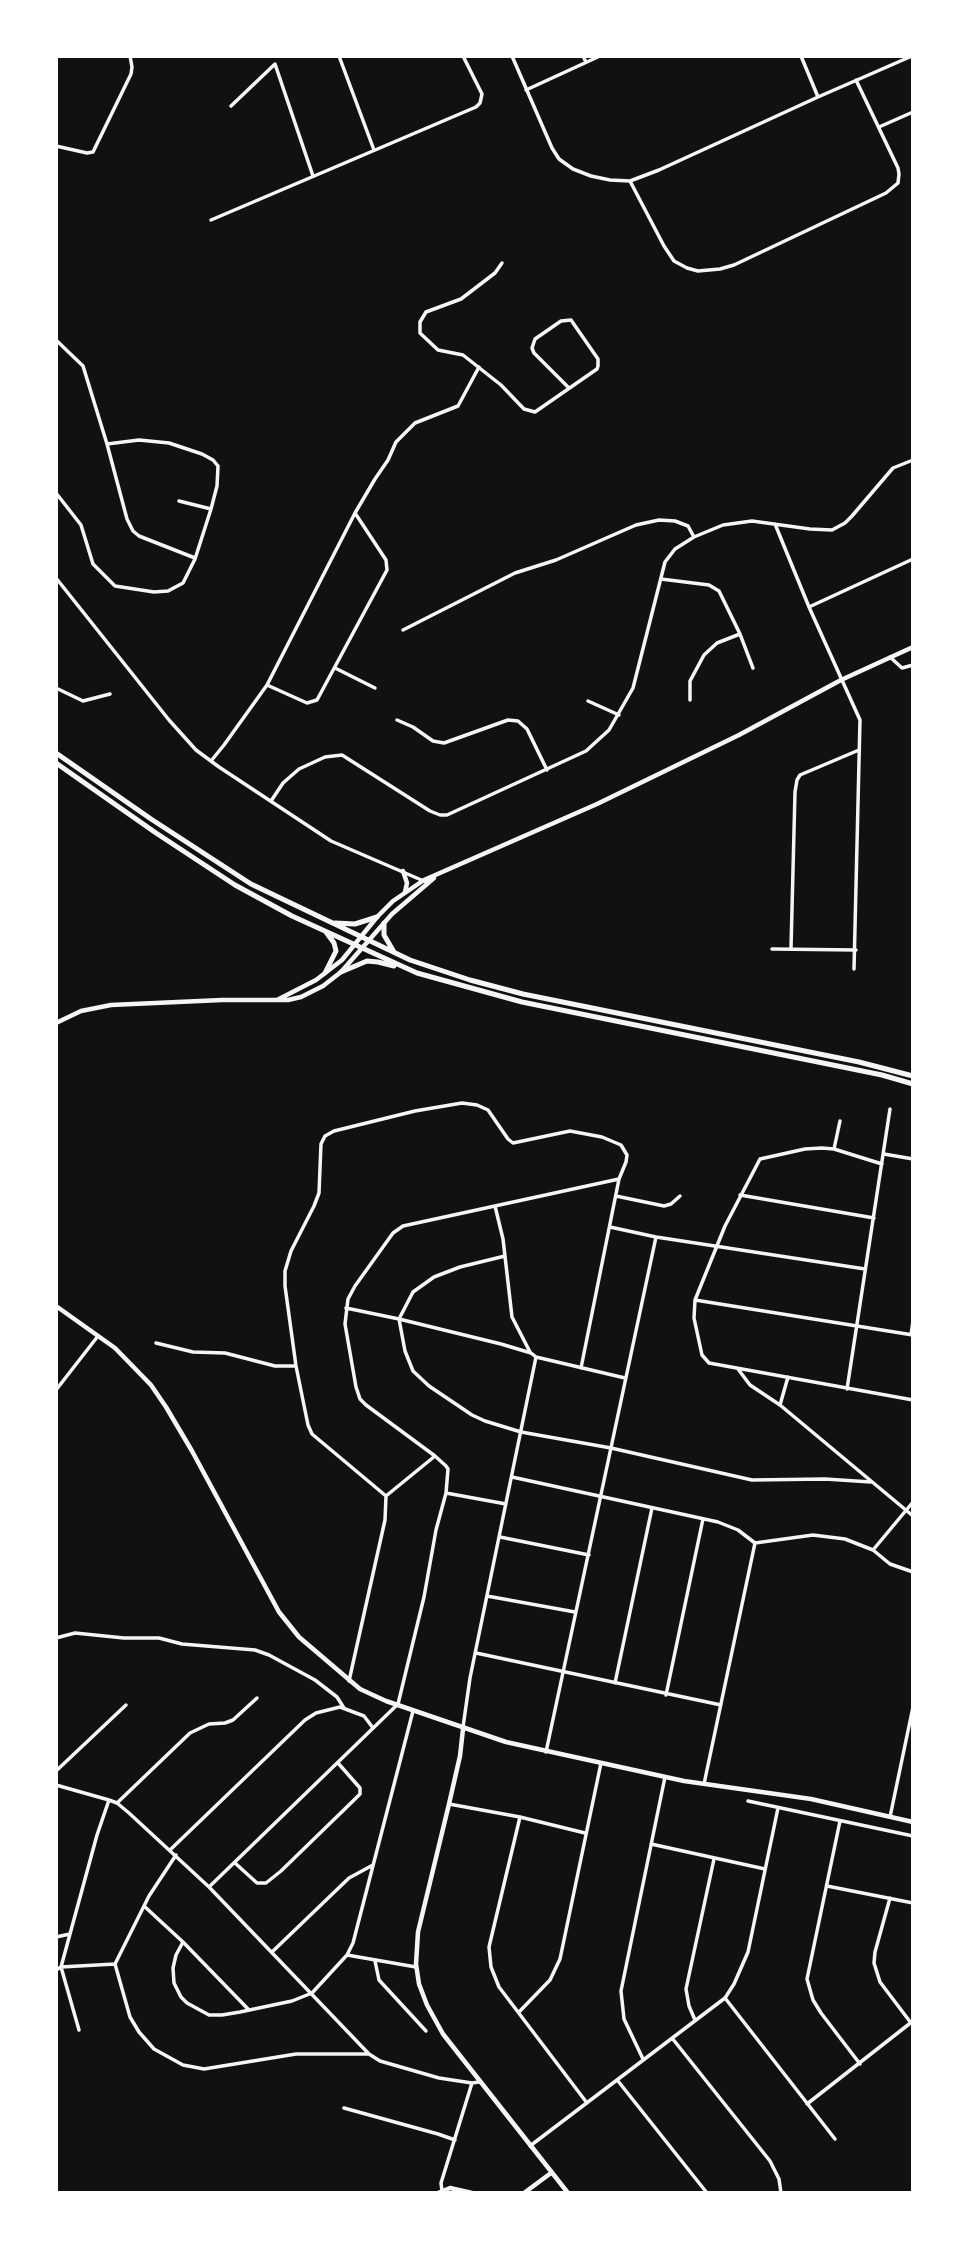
<!DOCTYPE html>
<style>
body{margin:0}
#map{position:relative;width:969px;height:2249px;overflow:hidden;background:#111;font-family:"IBM Plex Serif",serif}
canvas{display:block}
.frame{position:absolute;inset:0;border:58px solid #fff;pointer-events:none}
</style>
<div id="map">
<canvas width="969" height="2249"></canvas>
<div class="frame"></div>
</div>
<script>
const c = document.querySelector('canvas').getContext('2d');
c.lineJoin = 'round';
const toPath = rows => new Path2D(rows.map(r => 'M' + r).join(''));
function strokePath(path, color, width, dash) { c.strokeStyle = color; c.lineWidth = width; c.lineCap = dash ? 'butt' : 'round'; c.setLineDash(dash || []); c.stroke(path); }
strokePath(toPath([
 [339,56,374,150],
 [512,56,552,148,559,159,573,169,591,176,610,180,630,181,659,170,818,97,912,56],
 [583,56,586,62],
 [801,56,818,97],
 [526,90,600,56],
 [231,106,275,64,313,176],
 [879,127,913,112],
 [56,146,87,153,93,152,131,74,132,67,130,56],
 [630,181,664,246,674,261,687,268,698,271,720,269,734,265,886,193,898,183,899,174,898,168,856,80],
 [211,220,476,107,480,103,482,94,463,56],
 [502,263,495,273,461,299,426,312,420,322,420,333,438,350,463,355,501,385,524,409,535,412,597,369,598,366,598,359,571,320,561,321,535,339,532,348,534,353,569,388],
 [56,340,83,366,107,444,127,519,133,531,139,536,195,558],
 [56,493,81,525,93,564,115,586,154,592,168,591,183,583,195,559,211,509,217,486,218,466,213,460,202,454,169,443,139,440,107,444],
 [179,501,211,509],
 [775,524,809,607,860,720,854,969],
 [56,578,169,720,196,750,219,767,331,841,426,882],
 [661,579,709,585,719,591,740,634,753,668],
 [809,607,913,559],
 [403,630,515,573,556,560,636,525,659,520,675,521,688,526,694,537],
 [890,657,902,668,913,665],
 [335,668,375,688],
 [267,685,307,703,317,700,387,570,386,560,355,513],
 [56,688,83,701,110,694],
 [690,700,690,681,704,655,717,643,740,634],
 [588,701,619,715],
 [397,720,413,727,433,741,444,743,508,720,518,721,527,729,547,770],
 [211,761,224,745,267,685,355,513,375,479,388,460,396,442,415,423,458,406,479,367],
 [271,801,283,783,299,769,325,757,342,755,430,811,440,815,447,815,586,751,609,730,633,688,665,562,675,549,694,537,723,525,752,521,810,529,832,530,845,523,852,516,893,468,913,460],
 [791,948,795,792,797,780,800,775,859,750],
 [772,949,856,950],
 [834,1149,840,1121],
 [884,1154,913,1159],
 [882,1164,834,1149,822,1148,805,1149,760,1159,725,1226,695,1300,694,1318,702,1355,709,1363,913,1400],
 [740,1195,874,1218],
 [616,1196,664,1206,671,1204,680,1196],
 [495,1206,503,1239,512,1317,530,1352],
 [610,1227,656,1237,865,1269],
 [505,1256,460,1267,434,1277,413,1292,399,1319,405,1351,413,1371,429,1386,472,1415,485,1421,521,1432,611,1448,752,1480,825,1479,871,1482],
 [695,1300,913,1335],
 [346,1308,399,1319,501,1344,531,1353,536,1357,625,1378],
 [911,1335,913,1321],
 [156,1343,193,1352,225,1353,275,1366,296,1366],
 [738,1369,750,1385,780,1405],
 [788,1377,780,1405,913,1516],
 [847,1389,890,1109],
 [56,1390,98,1336],
 [512,1477,718,1522,738,1530,755,1543,813,1535,845,1539,873,1550,890,1564,913,1572],
 [446,1493,506,1504],
 [386,1496,435,1456],
 [500,1537,589,1555],
 [873,1550,913,1502],
 [487,1596,575,1612],
 [56,1638,75,1633,124,1638,159,1638,182,1644,255,1650,269,1655,315,1680,337,1697,344,1708],
 [476,1653,721,1705],
 [349,1681,385,1520,386,1496,312,1434,308,1425,296,1366,285,1286,285,1271,291,1251,314,1206,319,1193,321,1144,325,1136,334,1131,415,1111,462,1103,477,1105,488,1110,508,1139,513,1143,570,1131,602,1137,621,1145,627,1155,626,1162,619,1179,581,1368],
 [615,1683,652,1508],
 [666,1695,703,1519],
 [463,1727,470,1678,536,1357],
 [546,1752,656,1237],
 [56,1771,126,1705],
 [704,1784,755,1543],
 [56,1785,109,1800,117,1803,129,1813,209,1887,369,2054],
 [748,1801,913,1836],
 [117,1803,190,1733,209,1724,225,1723,233,1720,257,1698],
 [449,1804,520,1817,585,1833],
 [520,1817,489,1947,491,1967,499,1987,587,2103],
 [890,1817,913,1707],
 [840,1821,807,1979,813,2000,821,2013,860,2064],
 [651,1844,765,1869],
 [170,1850,305,1720,316,1713,340,1707,364,1716,373,1728],
 [176,1855,149,1896,115,1964,130,2017,139,2032,154,2049,183,2065,204,2069,296,2054,369,2054,380,2061,439,2078,472,2083],
 [235,1863,257,1883,266,1883,281,1871,353,1801,360,1794,360,1788,338,1763],
 [827,1886,913,1903],
 [209,1887,398,1704,424,1597,436,1530,446,1493,448,1469,446,1466,435,1456,366,1405,360,1399,356,1387,345,1324,348,1299,355,1286,393,1233,403,1226,619,1179],
 [890,1898,875,1952,874,1963,880,1982,911,2023],
 [144,1906,183,1942,249,2010],
 [56,1937,70,1934],
 [183,1942,176,1955,173,1968,174,1983,181,1997,187,2003,209,2015,222,2015,240,2012,292,2001,312,1993,347,1955,353,1943,413,1711],
 [272,1952,349,1878,373,1865],
 [347,1955,416,1967],
 [375,1961,379,1980,426,2031],
 [56,1970,61,1967,115,1964],
 [725,1998,835,2139],
 [519,2012,550,1980,560,1959,601,1763],
 [695,2020,689,2006,686,1989,714,1859],
 [79,2030,61,1967,97,1835,109,1800],
 [672,2038,770,2161,779,2179,781,2193],
 [643,2059,624,2019,621,1991,665,1777],
 [618,2081,707,2193],
 [807,2104,913,2021],
 [344,2108,438,2134,455,2140],
 [530,2146,725,1998,734,1984,748,1952,778,1808],
 [442,2191,441,2183,472,2083,479,2082]
]), '#f5f5f5', 3.5);
strokePath(toPath([
 [403,871,407,883,405,892],
 [277,1000,316,980,342,960,377,917,393,901,424,880,597,804,739,735,841,680,913,647],
 [56,1023,81,1011,111,1005,222,1000,288,1000,301,997,323,986,341,972,392,914,434,878],
 [56,1306,115,1348,151,1385,166,1407,192,1451,279,1612,299,1637,360,1689,386,1701,506,1742,684,1781,811,1799,913,1822],
 [463,1729,460,1756,449,1804,418,1932,416,1964,419,1984,427,2005,443,2034,568,2193],
 [438,2193,450,2188,472,2193],
 [524,2193,551,2173]
]), '#f5f5f5', 4.5);
strokePath(toPath([
 [56,753,151,819,251,884,410,960,470,980,523,994,859,1062,913,1076],
 [56,763,156,833,235,885,292,916,417,973,522,1002,882,1075,913,1084],
 [335,923,355,924,377,917],
 [384,923,384,935,394,952],
 [341,972,367,961,378,962,394,966],
 [325,973,336,951,334,943,326,932]
]), '#f5f5f5', 5);
</script>
